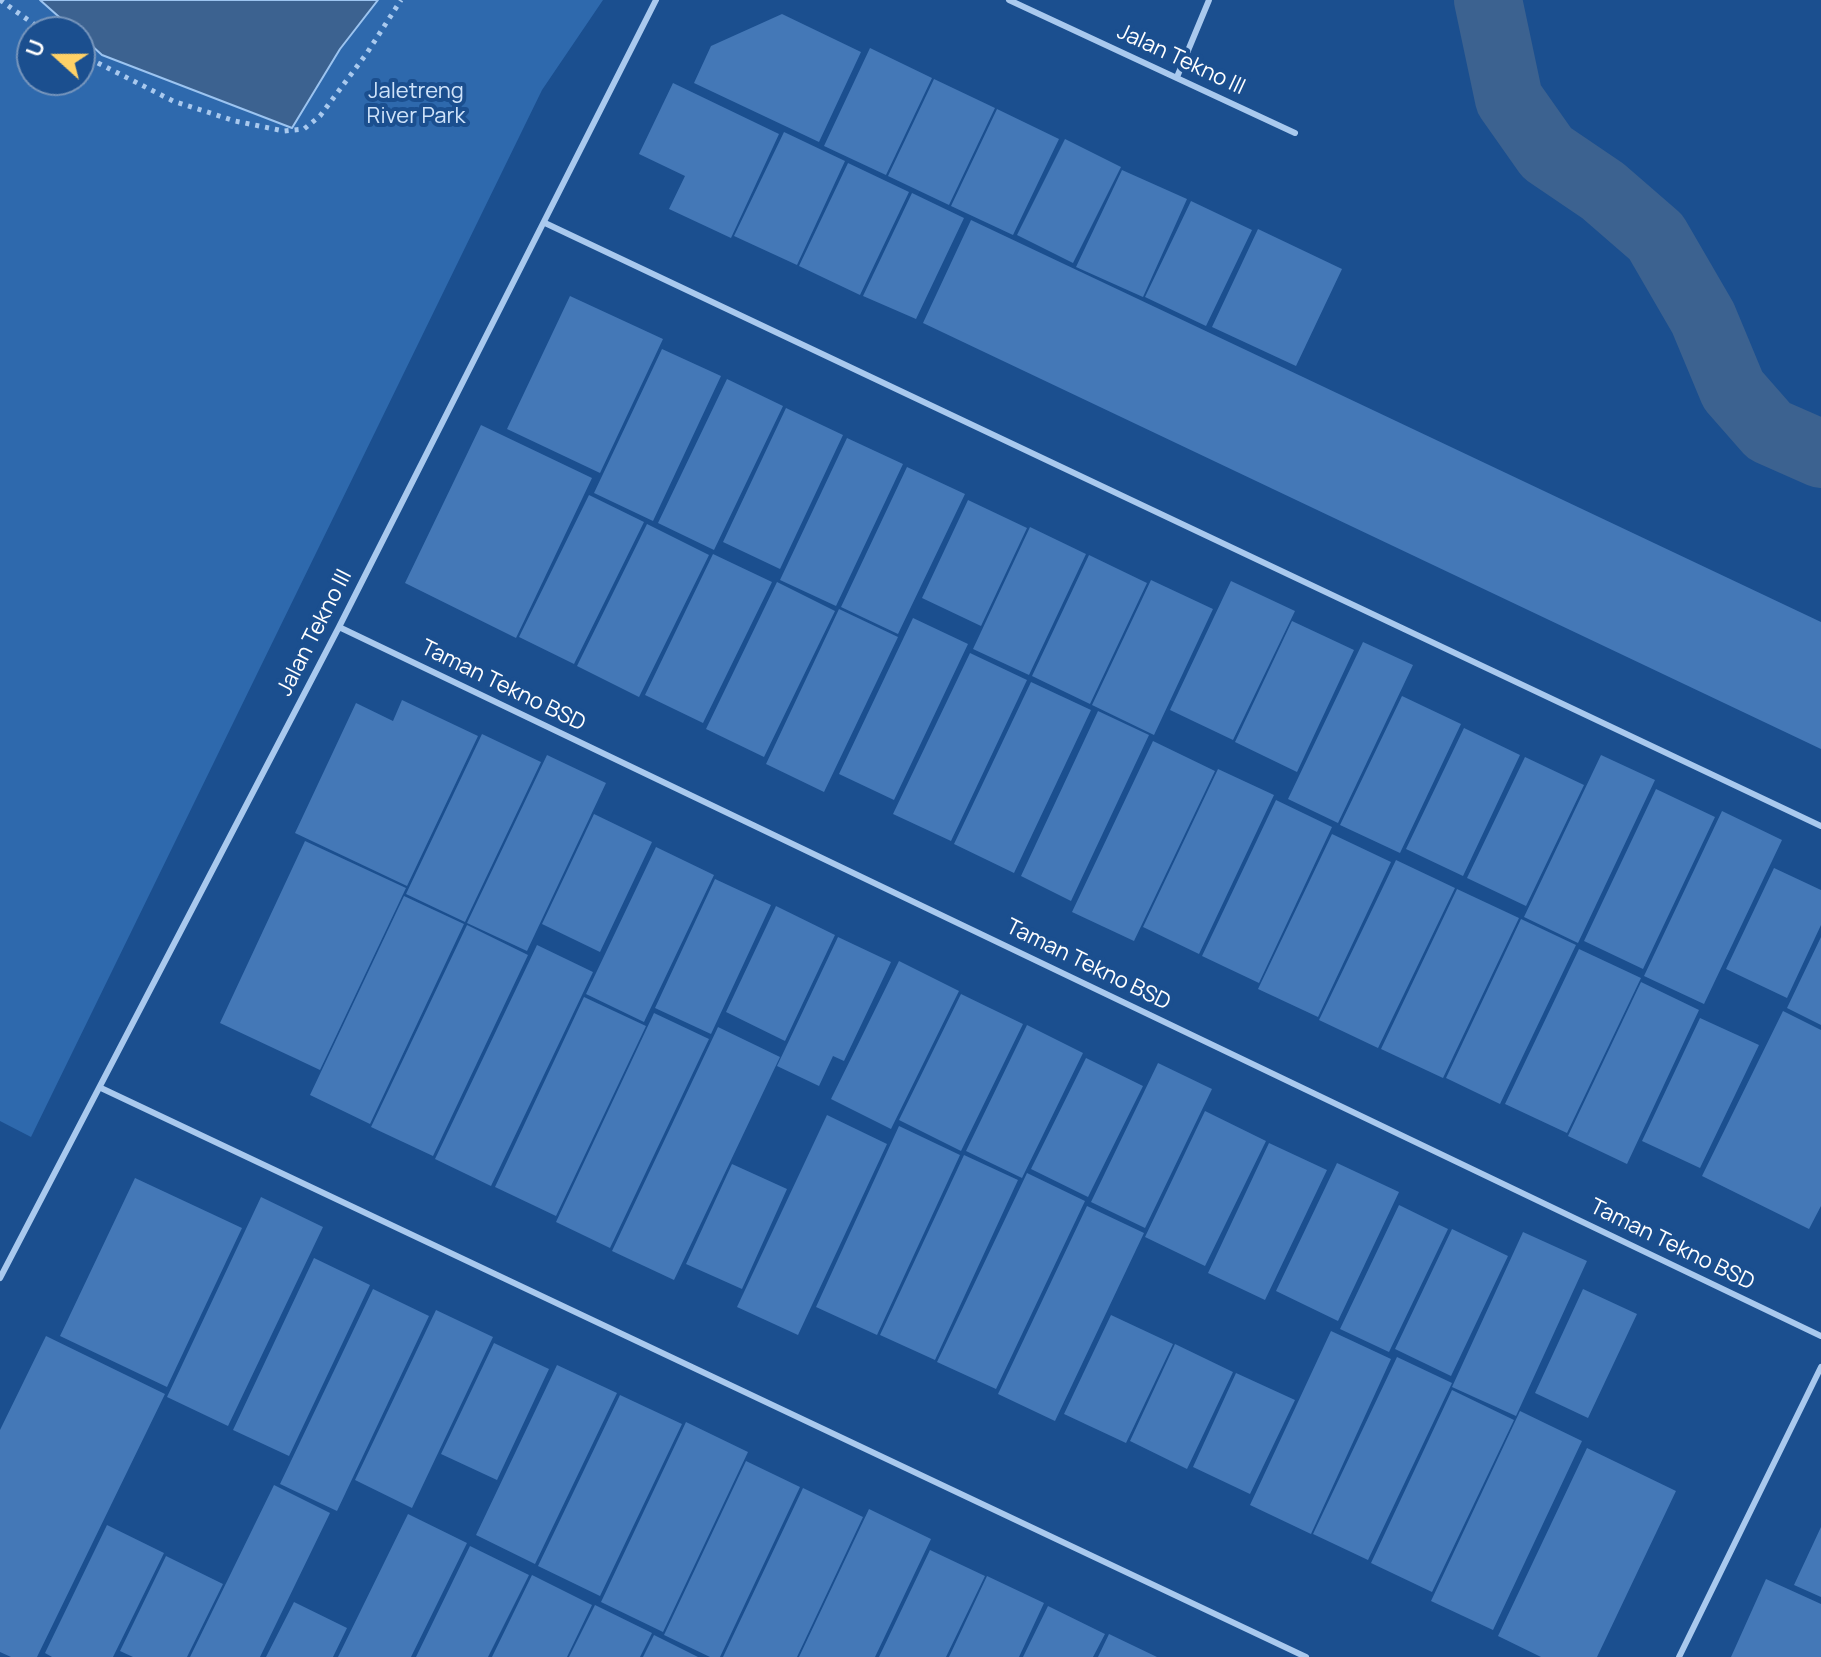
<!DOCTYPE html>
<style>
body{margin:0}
#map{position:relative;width:1821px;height:1657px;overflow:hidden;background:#1b4f8f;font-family:Manrope,sans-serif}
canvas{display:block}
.north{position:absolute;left:16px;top:16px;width:80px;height:80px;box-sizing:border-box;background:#1b4f8f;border:2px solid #7695bc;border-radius:50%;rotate:291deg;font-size:22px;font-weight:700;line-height:32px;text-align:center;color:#fff}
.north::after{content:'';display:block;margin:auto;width:28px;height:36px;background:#ffd166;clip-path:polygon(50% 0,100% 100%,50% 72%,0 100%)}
</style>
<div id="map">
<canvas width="1821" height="1657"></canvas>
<div class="north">U</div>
</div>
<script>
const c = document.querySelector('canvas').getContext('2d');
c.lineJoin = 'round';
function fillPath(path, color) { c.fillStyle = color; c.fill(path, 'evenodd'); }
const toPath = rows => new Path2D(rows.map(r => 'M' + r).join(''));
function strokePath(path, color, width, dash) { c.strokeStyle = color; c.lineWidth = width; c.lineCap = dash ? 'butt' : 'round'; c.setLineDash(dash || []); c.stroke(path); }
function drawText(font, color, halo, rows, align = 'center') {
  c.font = font + ' Manrope,sans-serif'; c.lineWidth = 8; c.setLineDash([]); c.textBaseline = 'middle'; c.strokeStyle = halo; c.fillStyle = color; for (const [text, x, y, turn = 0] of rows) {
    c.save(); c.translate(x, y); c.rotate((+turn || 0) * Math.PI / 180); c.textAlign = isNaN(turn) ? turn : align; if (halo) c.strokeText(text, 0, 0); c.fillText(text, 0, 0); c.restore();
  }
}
fillPath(toPath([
 [0,0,603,0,542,90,31,1137,0,1121],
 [32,32,80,32,80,80,32,80]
]), '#2e69ad');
const water = toPath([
 [40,0,378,0,340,49,292,128,102,55,80,35,80,32,76,32,40,0]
]);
fillPath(water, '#3c6290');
strokePath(water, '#9cc4f0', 2);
strokePath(toPath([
 [1488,0,1509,99,1547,153,1603,191,1656,237,1703,318,1733,390,1769,431,1821,454]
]), '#3c6290', 68);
fillPath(toPath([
 [782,14,861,52,819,142,694,83,711,46],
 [870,48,932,78,886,175,824,146],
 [934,79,995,108,949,205,888,176],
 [673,83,779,134,731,238,669,209,685,176,639,154],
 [997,109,1059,139,1013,235,951,206],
 [784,132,845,161,797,265,734,236],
 [1065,139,1121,167,1073,263,1017,235],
 [848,163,909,192,860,295,799,266],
 [1122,170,1187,199,1143,297,1076,267],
 [912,193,964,218,916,319,863,296],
 [1191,201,1252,230,1206,326,1145,297],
 [971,220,1821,622,1821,749,923,323],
 [1258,229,1342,269,1296,366,1212,327],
 [570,296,663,339,600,473,507,429],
 [662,349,721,376,653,521,594,493],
 [727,379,783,406,714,550,658,523],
 [786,408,843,435,780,569,723,542],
 [481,425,592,478,516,638,405,583],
 [847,438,903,464,836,606,780,580],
 [907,467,965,494,898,634,841,607],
 [589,495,644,522,574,664,519,637],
 [968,500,1027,528,981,626,922,598],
 [647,524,709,555,639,697,577,666],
 [1030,527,1086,554,1029,675,973,649],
 [713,554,772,582,703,723,645,695],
 [1089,555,1147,583,1090,704,1032,676],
 [1151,580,1213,609,1154,735,1092,705],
 [1231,581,1295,611,1233,740,1170,710],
 [777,582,835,611,764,757,706,729],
 [839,609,898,637,824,792,766,764],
 [913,618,968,644,894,800,839,774],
 [1292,621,1354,650,1297,772,1235,742],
 [1363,642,1413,665,1338,823,1288,799],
 [970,653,1027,680,951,841,893,814],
 [1031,682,1091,710,1014,873,954,844],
 [1402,696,1461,724,1400,853,1340,825],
 [402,700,478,736,407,886,295,833,356,703,393,721],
 [1098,711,1149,735,1071,901,1021,876],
 [1464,728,1520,755,1463,876,1406,849],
 [482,734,541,762,465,922,406,894],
 [1153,741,1215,771,1134,941,1072,912],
 [547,755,606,783,527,951,467,923],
 [1601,755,1655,780,1578,943,1524,917],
 [1525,757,1584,785,1526,906,1467,878],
 [1218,769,1274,795,1199,954,1143,927],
 [1656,789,1715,817,1643,969,1584,941],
 [1276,800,1332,827,1259,983,1202,956],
 [1722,811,1782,840,1704,1004,1644,976],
 [594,814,652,842,600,952,542,924],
 [1332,834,1391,862,1318,1017,1258,989],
 [305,841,406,888,320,1070,220,1023],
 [656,847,714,875,644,1022,586,994],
 [1396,860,1455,888,1378,1048,1319,1020],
 [1774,868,1821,890,1821,925,1787,998,1726,969],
 [715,879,771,905,711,1034,655,1008],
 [1457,889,1519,918,1443,1078,1381,1049],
 [404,896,464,924,370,1124,310,1095],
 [776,906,835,935,785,1041,726,1012],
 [1521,919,1576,945,1500,1104,1446,1078],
 [467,925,528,955,433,1156,371,1127],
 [838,937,891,962,844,1061,833,1056,819,1086,777,1066],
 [1821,937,1821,1025,1787,1008],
 [537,945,593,972,491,1186,435,1159],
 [1579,949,1641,978,1567,1133,1505,1104],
 [899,961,959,991,891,1129,831,1099],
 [1641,982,1699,1010,1627,1164,1568,1136],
 [961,994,1023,1024,961,1151,899,1120],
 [584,997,646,1026,556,1216,495,1187],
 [1783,1011,1821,1030,1821,1206,1809,1229,1702,1176],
 [654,1013,709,1039,610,1248,556,1222],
 [1700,1018,1759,1045,1700,1168,1642,1141],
 [1027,1025,1083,1053,1022,1178,966,1151],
 [718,1027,780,1057,674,1280,612,1251],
 [1086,1058,1143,1086,1088,1197,1031,1169],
 [1158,1063,1212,1089,1145,1228,1091,1202],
 [1205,1111,1266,1141,1205,1266,1145,1237],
 [827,1115,887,1144,798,1335,737,1307],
 [899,1126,960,1155,877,1335,816,1307],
 [1269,1143,1327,1170,1265,1300,1208,1273],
 [964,1155,1018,1180,935,1360,880,1335],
 [1337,1163,1399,1192,1338,1321,1276,1291],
 [732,1164,787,1189,742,1289,686,1264],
 [1027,1173,1085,1201,996,1389,937,1362],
 [135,1178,242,1228,167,1387,60,1336],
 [261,1197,323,1227,228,1426,167,1397],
 [1399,1205,1448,1229,1389,1352,1340,1329],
 [1087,1206,1144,1233,1055,1421,998,1394],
 [1452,1229,1508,1256,1451,1376,1395,1349],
 [1523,1232,1587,1261,1516,1416,1452,1387],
 [314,1258,370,1285,289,1456,233,1430],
 [373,1289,429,1316,337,1511,280,1484],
 [1583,1289,1637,1314,1588,1418,1535,1393],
 [436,1310,493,1337,412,1508,355,1480],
 [1111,1315,1173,1344,1126,1443,1064,1414],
 [1331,1331,1391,1359,1311,1534,1250,1505],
 [46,1336,165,1394,37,1657,11,1657,0,1652,0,1430],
 [494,1343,549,1369,497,1480,441,1454],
 [1175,1344,1233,1372,1187,1469,1130,1441],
 [1397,1357,1452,1383,1368,1560,1313,1534],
 [557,1365,617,1393,535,1564,476,1535],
 [1236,1373,1295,1400,1250,1494,1193,1467],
 [1452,1390,1514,1420,1432,1592,1371,1563],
 [620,1395,682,1424,600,1596,538,1566],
 [1520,1411,1582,1441,1493,1630,1431,1601],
 [686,1422,748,1452,663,1632,601,1602],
 [1587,1448,1676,1491,1597,1657,1541,1657,1498,1636],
 [746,1461,800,1487,720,1657,710,1657,664,1635],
 [274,1485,330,1513,260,1657,190,1657],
 [803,1488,863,1517,797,1657,723,1657],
 [869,1509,931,1539,875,1657,799,1657],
 [408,1514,467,1543,411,1657,338,1657],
 [107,1525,164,1553,113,1657,52,1657,45,1653],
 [1821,1527,1821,1597,1794,1585],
 [470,1546,529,1575,488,1657,416,1657],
 [930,1550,985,1576,946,1657,879,1657],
 [166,1556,223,1584,187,1657,133,1657,120,1651],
 [532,1575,592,1605,567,1657,492,1657],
 [987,1576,1044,1603,1019,1657,949,1657],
 [1766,1579,1821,1604,1821,1657,1731,1657],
 [294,1602,347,1628,333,1657,266,1657],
 [595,1605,652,1633,640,1657,569,1657],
 [1048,1606,1105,1634,1093,1657,1023,1657],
 [1109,1634,1157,1657,1098,1657],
 [654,1635,698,1657,643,1657]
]), '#4478b7');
strokePath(toPath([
 [0,0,45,32],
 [80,54,173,101,235,121,284,131,304,129,320,116,367,53,401,0]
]), '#a9c9ee', 5, [4, 6]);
strokePath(toPath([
 [1009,0,1295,133],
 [1177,77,1209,0],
 [545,223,1821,826],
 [339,627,1821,1336],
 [101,1088,1306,1657],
 [0,1278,339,627,656,0],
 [1679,1657,1821,1367]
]), '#a9c9ee', 6);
drawText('22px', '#fff', '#1b4f8f', [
 ["Jalan Tekno III",1181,60,25],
 ["Jalan Tekno III",315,633,-63],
 ["Taman Tekno BSD",503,686,26],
 ["Taman Tekno BSD",1088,965,26],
 ["Taman Tekno BSD",1672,1245,26]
]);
drawText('22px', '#cfe3fa', '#1b4f8f', [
 ["Jaletreng",416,92],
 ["River Park",416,117]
]);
</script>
